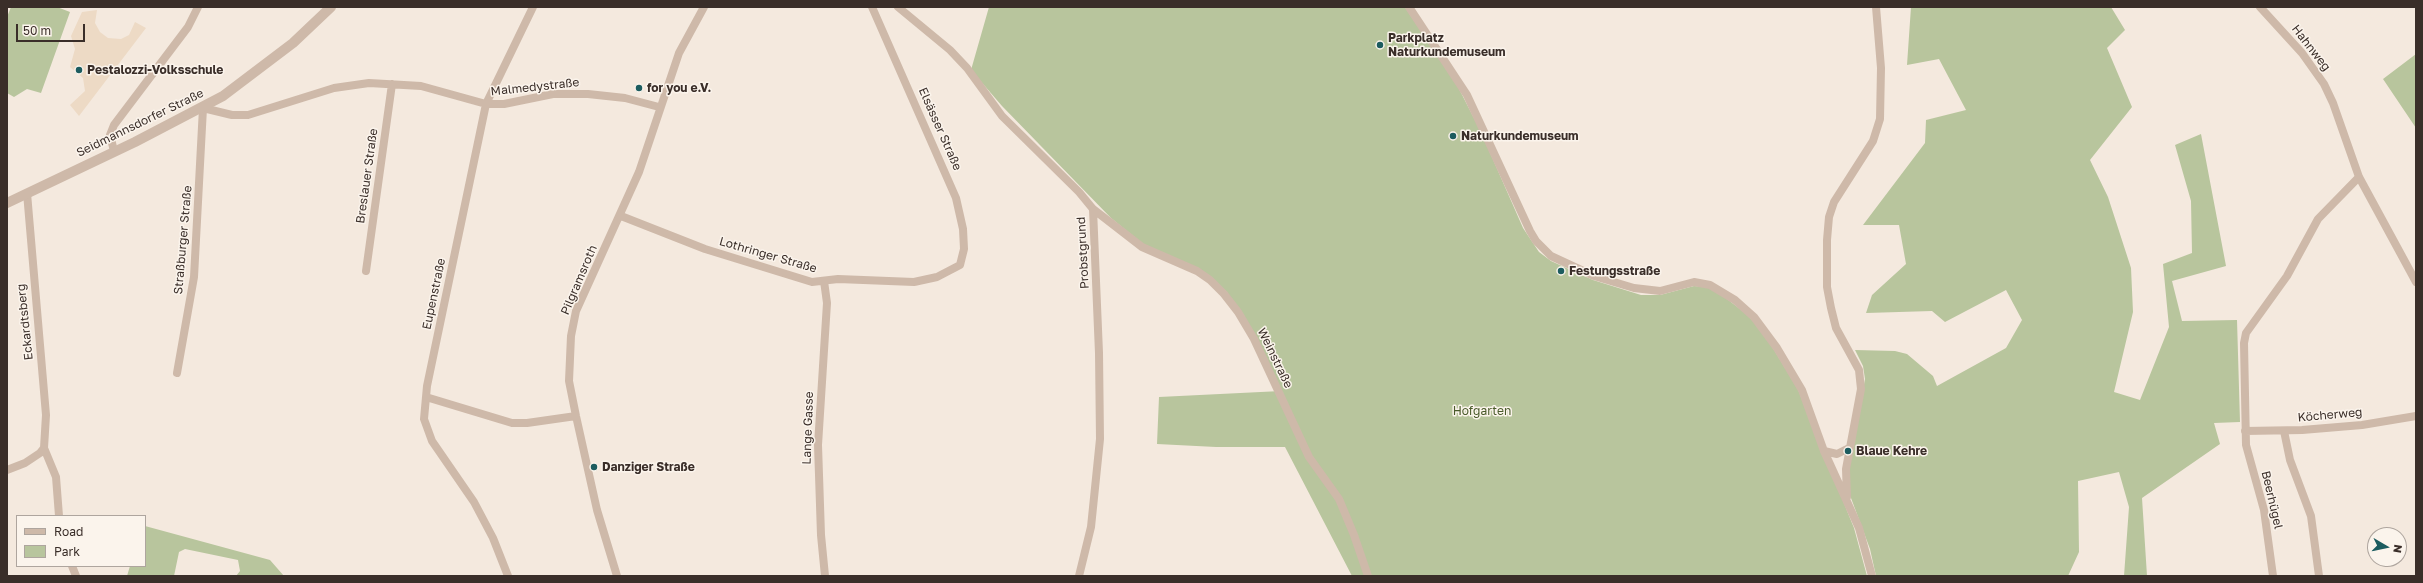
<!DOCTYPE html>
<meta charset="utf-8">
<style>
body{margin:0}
#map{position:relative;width:2423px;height:583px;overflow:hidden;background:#f4e9de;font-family:"Golos Text",sans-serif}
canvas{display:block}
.frame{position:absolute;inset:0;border:8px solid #3a2e29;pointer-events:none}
.legend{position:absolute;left:16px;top:515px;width:130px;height:52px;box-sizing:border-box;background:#fbf4ec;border:1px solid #aea59e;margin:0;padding:5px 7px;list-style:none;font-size:12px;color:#3a2e29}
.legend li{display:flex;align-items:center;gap:8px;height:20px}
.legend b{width:20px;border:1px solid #aea59e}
.north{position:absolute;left:2367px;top:527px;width:40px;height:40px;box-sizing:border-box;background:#fbf4ec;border:1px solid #aea59e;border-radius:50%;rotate:99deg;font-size:11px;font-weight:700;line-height:16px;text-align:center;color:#3a2e29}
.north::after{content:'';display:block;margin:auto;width:14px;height:18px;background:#1c5c5f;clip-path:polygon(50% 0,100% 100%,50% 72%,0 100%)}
.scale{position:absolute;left:16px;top:24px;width:69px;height:18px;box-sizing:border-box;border:2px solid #3a2e29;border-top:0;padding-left:5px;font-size:12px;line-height:14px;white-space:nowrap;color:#3a2e29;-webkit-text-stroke:3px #fbf4ec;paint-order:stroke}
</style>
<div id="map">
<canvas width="2423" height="583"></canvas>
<div class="frame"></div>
<ul class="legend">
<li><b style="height:5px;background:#ceb9a9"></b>Road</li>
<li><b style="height:11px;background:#b8c59d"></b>Park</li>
</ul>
<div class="north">N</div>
<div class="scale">50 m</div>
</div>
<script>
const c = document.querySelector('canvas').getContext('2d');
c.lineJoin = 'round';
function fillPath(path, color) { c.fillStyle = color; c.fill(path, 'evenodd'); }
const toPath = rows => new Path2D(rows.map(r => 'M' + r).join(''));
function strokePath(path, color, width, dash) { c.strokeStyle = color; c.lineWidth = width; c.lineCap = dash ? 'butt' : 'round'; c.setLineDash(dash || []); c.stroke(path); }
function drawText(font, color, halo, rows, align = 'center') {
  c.font = font + ' "Golos Text",sans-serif'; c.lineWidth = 3; c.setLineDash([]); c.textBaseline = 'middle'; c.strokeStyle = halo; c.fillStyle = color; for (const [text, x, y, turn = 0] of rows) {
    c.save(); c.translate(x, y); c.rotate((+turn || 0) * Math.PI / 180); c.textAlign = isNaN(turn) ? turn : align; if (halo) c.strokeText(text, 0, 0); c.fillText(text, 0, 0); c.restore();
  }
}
fillPath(toPath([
 [11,7,57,7,70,12,41,93,27,89,14,97,7,93,7,17],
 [989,7,1405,7,1454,79,1481,132,1523,228,1539,252,1551,261,1593,280,1641,295,1660,295,1694,286,1707,287,1718,292,1749,316,1763,332,1797,387,1854,528,1867,576,1352,576,1285,447,1216,447,1157,444,1159,397,1281,391,1226,291,1144,245,1111,218,1002,106,971,70],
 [1911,7,2111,7,2125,30,2107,48,2132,107,2090,160,2108,197,2131,268,2133,312,2114,392,2140,400,2169,327,2163,264,2192,253,2191,201,2175,145,2201,134,2226,266,2172,281,2182,321,2237,320,2240,422,2214,423,2220,444,2142,498,2147,576,2124,576,2129,507,2119,472,2078,481,2079,552,2068,576,1876,576,1870,549,1848,490,1847,475,1865,379,1863,366,1855,350,1895,351,1907,354,1933,376,1937,386,2006,348,2022,320,2006,290,1945,322,1932,311,1866,313,1872,295,1906,264,1899,225,1863,225,1925,143,1926,120,1966,110,1939,59,1907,65],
 [2416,54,2416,128,2383,79],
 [145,526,270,560,284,576,236,576,240,571,238,560,185,549,179,552,174,576,127,576,130,566,145,566]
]), '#b8c59d');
fillPath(toPath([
 [97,10,95,23,100,32,108,38,121,39,129,35,135,22,146,28,79,116,70,105,85,91,83,78,70,67,75,49,71,36,82,12]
]), '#eddac5');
strokePath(toPath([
 [898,7,950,50,967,68,1002,116,1079,192,1093,209,1142,247,1197,271,1210,280,1224,294,1238,312,1254,339,1309,457,1339,499,1354,535,1368,576],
 [1409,7,1467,95,1530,231,1536,241,1551,256,1594,276,1634,288,1660,291,1694,282,1710,285,1735,300,1754,317,1777,348,1802,390,1824,451,1859,528,1872,576],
 [2260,7,2302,53,2324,84,2333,103,2359,177,2416,282],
 [114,151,110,135,114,125,188,27,198,7],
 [27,193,46,415,44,448,56,477,59,516],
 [621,216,705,249,812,282,838,279,914,282,937,277,960,265,964,249,963,229,956,198,872,7],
 [366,271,392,84],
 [824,281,827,303,818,445,821,535,825,576],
 [177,373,194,277,203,108,232,115,248,115,334,88,369,83,421,86,486,104,504,104,553,94,588,94,625,98,659,107],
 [426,397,512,423,527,423,576,416],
 [2245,431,2302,430,2362,425,2416,416],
 [2284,431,2290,460,2311,516,2319,576],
 [1824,451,1837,454,1849,448],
 [7,470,25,463,40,453,44,448],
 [1847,497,1846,469,1861,389,1859,370,1836,328,1831,308,1827,287,1827,240,1829,217,1834,202,1873,141,1880,119,1881,68,1876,7],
 [72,566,76,576],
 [508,576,493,538,474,502,432,441,424,419,427,386,486,104,533,7],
 [617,576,597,510,576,416,569,381,571,336,576,311,639,172,679,53,704,7],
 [1079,576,1091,527,1100,439,1099,353,1093,209],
 [2273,576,2264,510,2246,445,2244,343,2246,333,2287,276,2318,219,2359,177]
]), '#ceb9a9', 8);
strokePath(toPath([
 [7,203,135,142,223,96,293,43,331,7]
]), '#ceb9a9', 10);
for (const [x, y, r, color] of [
 [1380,45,4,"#1c5c5f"],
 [79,70,4,"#1c5c5f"],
 [639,88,4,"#1c5c5f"],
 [1453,136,4,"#1c5c5f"],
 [1561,271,4,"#1c5c5f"],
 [1848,451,4,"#1c5c5f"],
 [594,467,4,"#1c5c5f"]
]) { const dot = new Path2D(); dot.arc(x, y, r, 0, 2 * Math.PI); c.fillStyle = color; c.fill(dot); strokePath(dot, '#fbf4ec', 1.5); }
drawText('bold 12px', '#3a2e29', '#fbf4ec', [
 ["Parkplatz",1388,38],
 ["Naturkundemuseum",1388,52],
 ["Pestalozzi-Volksschule",87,70],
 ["for you e.V.",647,88],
 ["Naturkundemuseum",1461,136],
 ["Festungsstraße",1569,271],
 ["Blaue Kehre",1856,451],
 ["Danziger Straße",602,467]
], 'left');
drawText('12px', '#3a2e29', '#fbf4ec', [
 ["Hahnweg",2311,48,52],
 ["Malmedystraße",535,87,-6],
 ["Seidmannsdorfer Straße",140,123,-26],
 ["Elsässer Straße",940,129,66],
 ["Breslauer Straße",367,176,-82],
 ["Straßburger Straße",183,240,-85],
 ["Probstgrund",1083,253,-93],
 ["Lothringer Straße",768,255,16],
 ["Pilgramsroth",579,280,-67],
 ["Eupenstraße",434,294,-78],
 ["Eckardtsberg",25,322,-96],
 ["Weinstraße",1275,358,64],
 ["Köcherweg",2330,415,-5],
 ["Lange Gasse",808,428,-88],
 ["Beerhügel",2272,500,77]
]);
drawText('12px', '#4a5b2b', '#fbf4ec', [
 ["Hofgarten",1482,411]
]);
</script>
